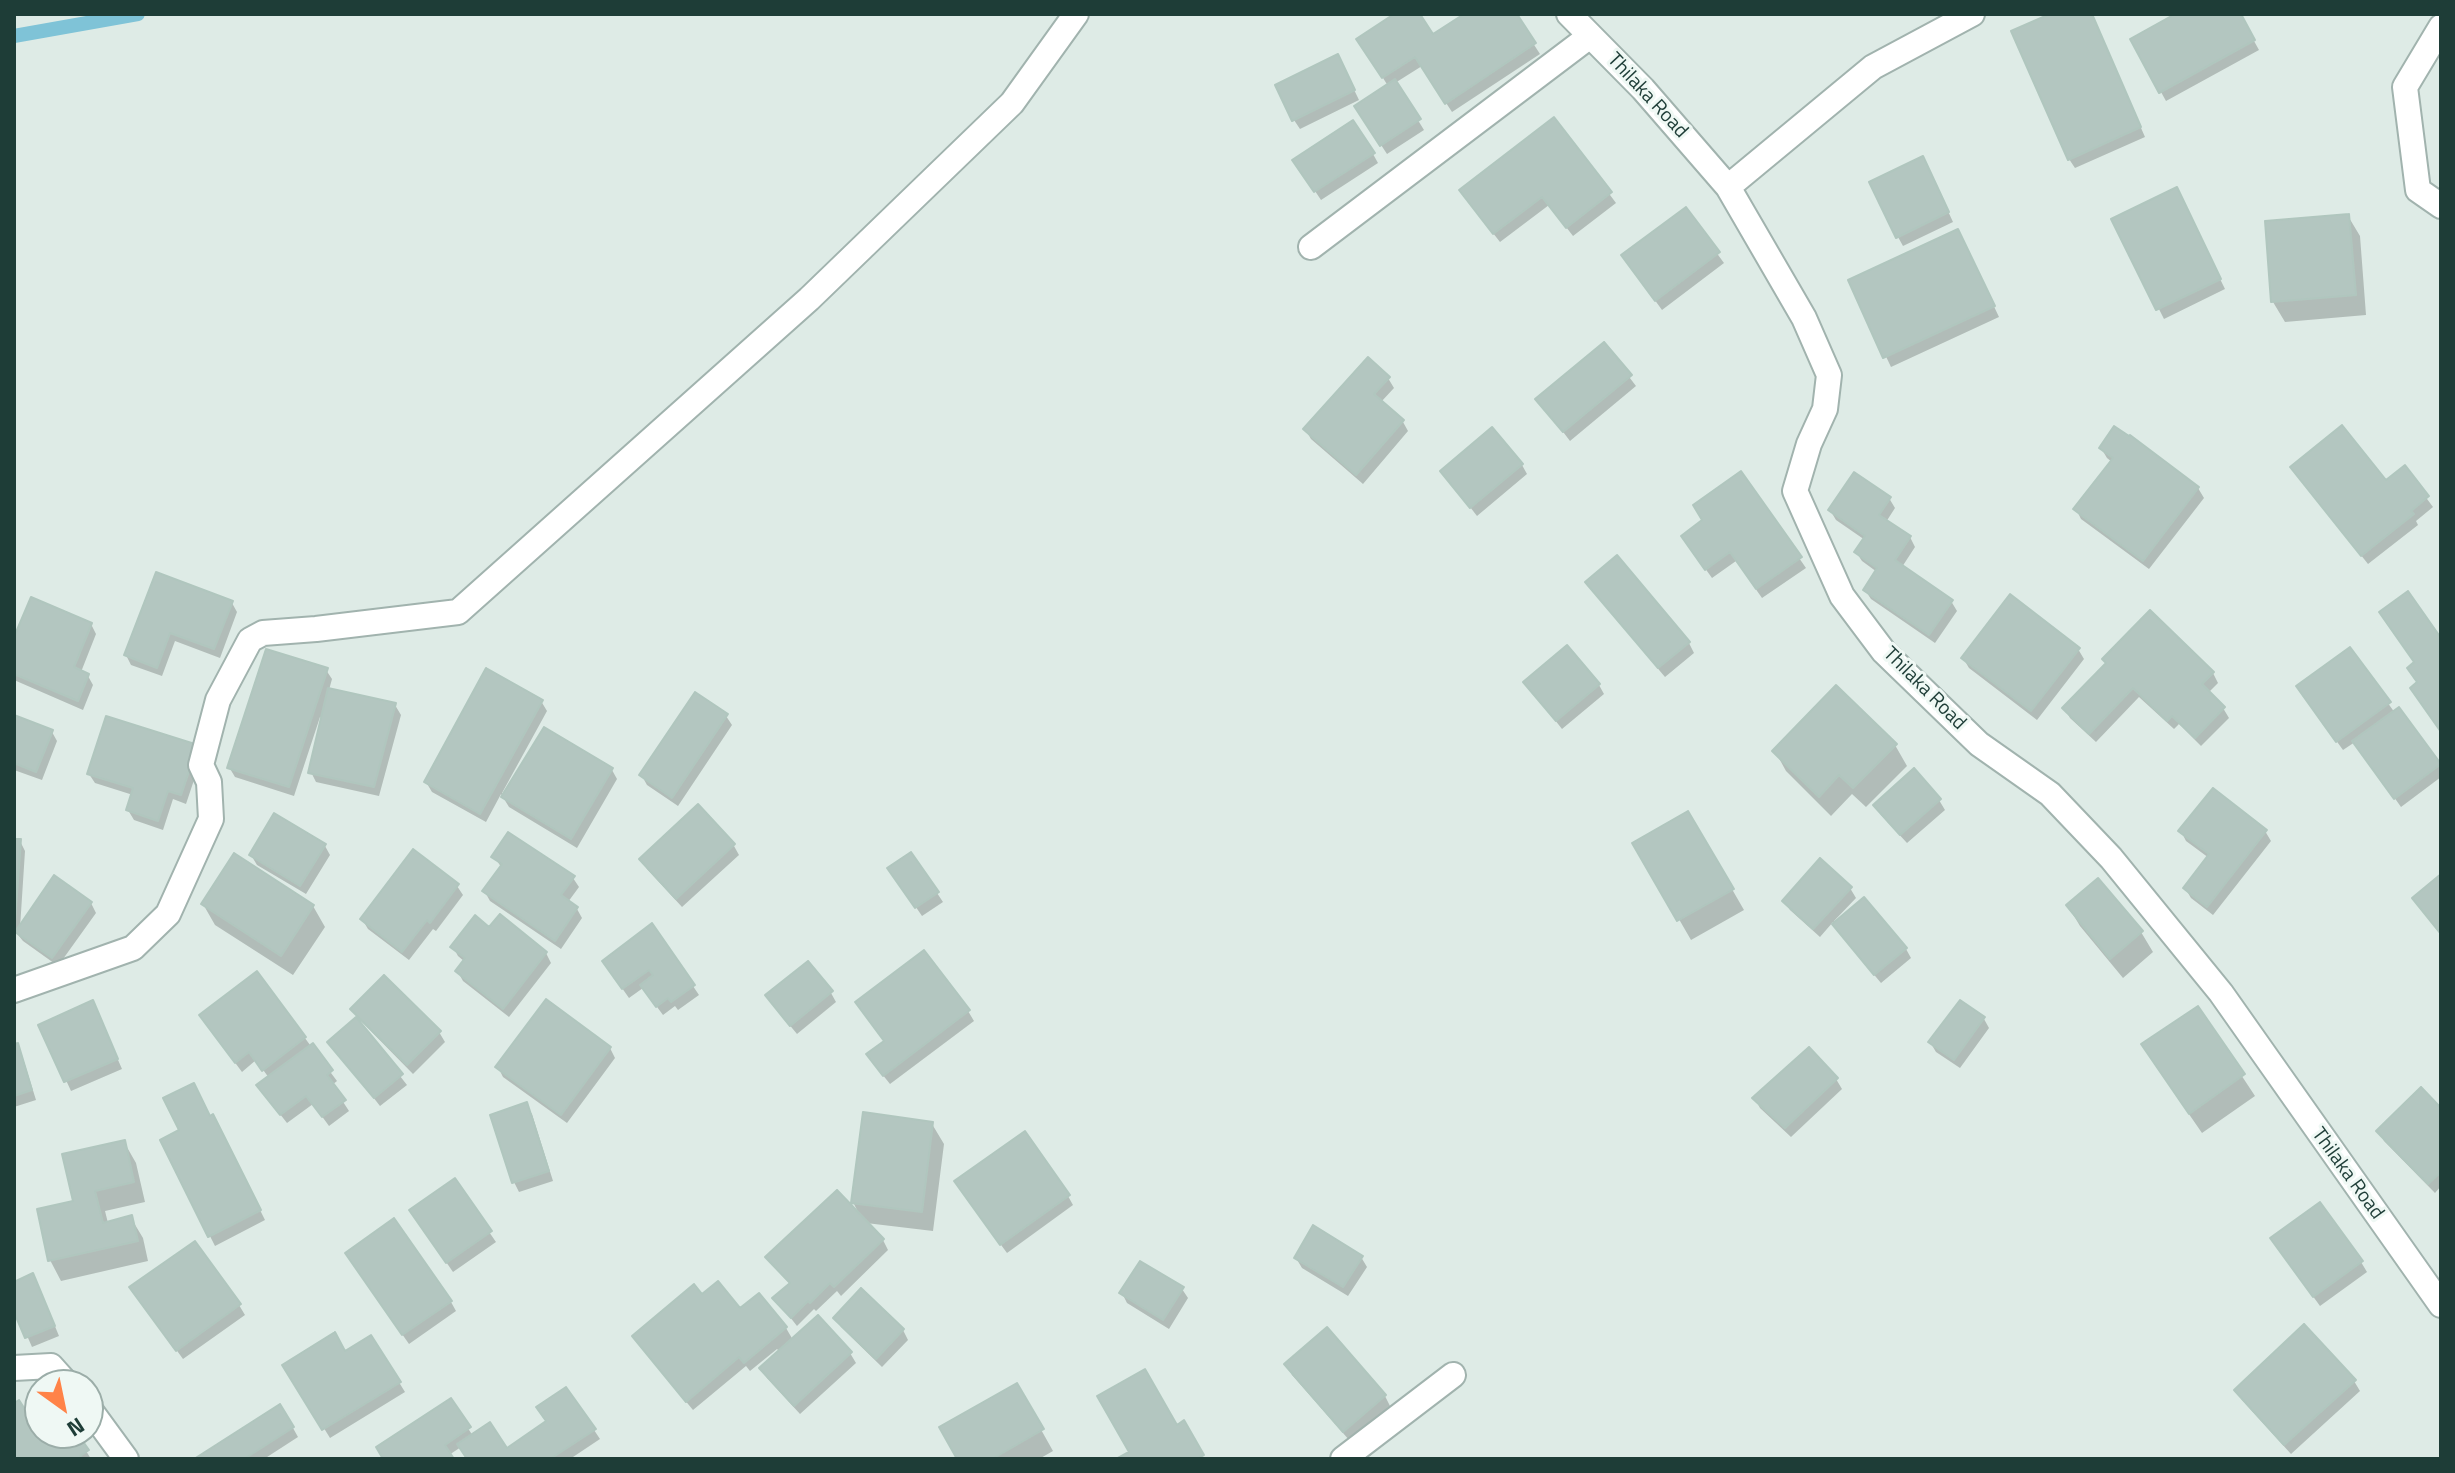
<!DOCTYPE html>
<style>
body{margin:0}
#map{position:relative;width:2455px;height:1473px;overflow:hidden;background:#deebe6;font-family:"Titillium Web",sans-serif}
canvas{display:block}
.frame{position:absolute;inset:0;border:16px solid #1e3d37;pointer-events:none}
.north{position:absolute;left:24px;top:1369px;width:80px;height:80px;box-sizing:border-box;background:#eff8f4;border:2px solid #9bada8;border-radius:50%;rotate:147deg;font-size:22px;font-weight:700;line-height:32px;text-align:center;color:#1e3d37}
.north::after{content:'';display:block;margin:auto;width:28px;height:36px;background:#ff8348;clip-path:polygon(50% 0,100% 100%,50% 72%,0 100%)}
</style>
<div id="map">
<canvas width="2455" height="1473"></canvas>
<div class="frame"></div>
<div class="north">N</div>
</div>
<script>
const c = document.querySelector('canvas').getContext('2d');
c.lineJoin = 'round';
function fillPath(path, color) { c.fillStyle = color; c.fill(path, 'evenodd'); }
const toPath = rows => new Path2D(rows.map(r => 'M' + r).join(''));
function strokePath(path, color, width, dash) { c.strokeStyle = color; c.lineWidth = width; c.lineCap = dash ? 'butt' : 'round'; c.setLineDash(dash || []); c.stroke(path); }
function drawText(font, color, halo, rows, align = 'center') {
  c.font = font + ' "Titillium Web",sans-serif'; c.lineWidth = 6; c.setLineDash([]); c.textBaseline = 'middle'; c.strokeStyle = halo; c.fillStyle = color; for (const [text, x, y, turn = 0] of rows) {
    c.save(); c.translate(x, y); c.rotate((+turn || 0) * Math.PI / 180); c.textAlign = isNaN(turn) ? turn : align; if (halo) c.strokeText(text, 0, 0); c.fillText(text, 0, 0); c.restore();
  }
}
fillPath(toPath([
 [1398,14,1418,14,1432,37,1467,14,1514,14,1540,54,1452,112,1422,66,1395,83,1424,130,1387,154,1362,116,1388,86,1365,49],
 [2055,14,2091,14,2145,137,2075,168,2069,159],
 [2180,14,2239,14,2259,50,2166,101,2132,40],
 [1343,67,1359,100,1300,129,1294,120],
 [1554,120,1616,203,1573,236,1549,205,1500,242,1467,200],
 [1373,154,1378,163,1321,200,1301,170],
 [1928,168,1953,222,1903,246,1898,237],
 [2181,200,2225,289,2164,319,2114,220],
 [1685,210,1724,263,1662,310,1623,256],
 [2348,216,2360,236,2366,315,2285,322,2273,302],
 [1963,241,1999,317,1891,367,1850,281],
 [1604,344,1636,386,1570,441,1538,399],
 [1388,378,1394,388,1381,402,1403,422,1408,431,1363,484,1311,439,1305,429],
 [2131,438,2198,488,2204,498,2149,569,2081,519,2076,509,2112,462,2107,458,2101,448],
 [1522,465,1527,474,1477,516,1443,472],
 [2292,468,2386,483,2404,468,2433,507,2416,521,2418,525,2368,564],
 [1741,474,1806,568,1762,598,1736,561,1712,578,1689,546,1704,521],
 [1889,498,1895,508,1886,522,1910,537,1915,547,1902,567,1951,601,1957,611,1935,643,1871,599,1865,590,1877,572,1862,561,1856,552,1865,540,1836,520,1830,510],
 [157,575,232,603,237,612,220,658,175,641,162,676,131,665,126,655],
 [1588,582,1689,643,1694,653,1665,677,1593,592],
 [91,624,96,634,81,672,88,676,93,685,83,710,14,680,14,642],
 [2078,649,2084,659,2037,720,1969,668,1963,658],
 [2350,650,2395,713,2399,710,2441,767,2441,777,2401,807,2355,742,2343,750,2304,696],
 [2107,665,2213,673,2218,683,2208,693,2223,708,2229,718,2201,746,2179,724,2174,729,2139,697,2096,742,2070,718,2065,709],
 [326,670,332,679,329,690,395,705,401,715,379,796,316,782,311,772,323,717,320,717,294,796,235,777,229,767],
 [1525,682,1599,685,1604,694,1562,729],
 [541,701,547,711,502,793,505,795,612,770,617,779,577,848,509,807,501,794,486,822,432,792,426,782],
 [726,716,732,725,678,806,647,785,642,776],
 [14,717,52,732,57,741,42,780,14,770],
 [1895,745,1907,766,1866,807,1852,794,1831,816,1786,771,1775,751],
 [202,756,186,804,173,799,163,830,134,820,128,810,133,795,95,783,89,774],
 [1939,800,1945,810,1907,843,1881,815,1876,805],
 [698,807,734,846,739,855,682,907,647,869,641,859],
 [1688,813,1744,910,1691,940,1635,843],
 [2181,831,2265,831,2271,841,2213,915,2191,898,2185,888,2209,858,2186,841],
 [14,841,20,841,25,851,20,928,91,903,96,913,58,966,23,941,14,930],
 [325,846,330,855,306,894,257,865,251,855],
 [494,857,573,878,579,887,568,902,577,909,582,918,561,949,490,901,485,892,502,868],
 [896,878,937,893,943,902,922,916],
 [457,886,463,895,436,931,433,929,409,960,368,929,362,919],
 [1850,888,1856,898,1834,921,1906,949,1911,958,1881,983,1840,934,1833,922,1820,937,1790,910,1784,901],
 [203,904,313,906,325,927,293,975,215,925],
 [2068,906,2141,932,2153,952,2123,978,2080,926],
 [652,925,699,995,678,1010,675,1006,663,1015,643,988,629,998,610,971],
 [490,930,546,953,551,963,509,1017,463,981,458,972,465,962,458,956,453,947],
 [257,974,337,1081,332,1085,349,1111,329,1126,313,1104,287,1123,265,1095,269,1078,256,1060,242,1072,207,1025],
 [831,993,836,1002,797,1034,773,1005],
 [2197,1008,2255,1096,2202,1133,2155,1065],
 [353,1009,439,1032,445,1042,413,1074,359,1019,357,1021,407,1085,380,1106,330,1042,358,1018],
 [968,1011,974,1021,890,1084,874,1064],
 [97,1012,122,1069,71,1091,41,1026],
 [1984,1019,1989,1028,1960,1068,1936,1052,1930,1042],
 [17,1046,22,1055,36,1100,14,1107,14,1047],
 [610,1048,615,1058,567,1123,503,1077,498,1067],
 [1836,1079,1842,1089,1791,1137,1760,1108,1755,1099],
 [526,1105,532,1114,553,1181,519,1192,514,1182],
 [2441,1110,2441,1186,2435,1193,2384,1141,2378,1131],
 [210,1118,218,1126,265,1220,215,1246,162,1141],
 [932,1124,944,1144,933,1231,866,1223,883,1240,888,1250,841,1296,837,1291,816,1311,814,1309,797,1326,775,1298,791,1285,774,1267,768,1258,859,1214,853,1202],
 [124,1142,136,1163,145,1202,105,1211,108,1223,131,1218,143,1238,148,1261,61,1281,50,1260,75,1203],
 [454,1181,496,1242,453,1272,417,1220],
 [962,1192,1068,1196,1073,1205,1007,1253],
 [2278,1248,2361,1262,2367,1272,2320,1306],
 [1361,1257,1367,1267,1348,1296,1302,1268,1296,1258],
 [353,1264,451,1302,456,1311,409,1344],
 [14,1284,38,1285,59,1336,32,1347,14,1306],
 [1182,1289,1188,1298,1169,1329,1127,1303,1122,1293],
 [138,1297,239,1305,245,1315,183,1359],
 [740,1311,786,1328,793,1340,850,1353,856,1363,800,1414,767,1378,762,1368,780,1352,777,1349,750,1371,746,1366,693,1410,640,1346],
 [836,1318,903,1330,908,1340,882,1367,841,1327],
 [371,1337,405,1392,330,1438,285,1365,345,1353],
 [1287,1365,1385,1396,1390,1406,1350,1441,1292,1375],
 [2354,1381,2360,1391,2291,1454,2242,1400,2236,1390],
 [1016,1385,1053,1451,1039,1459,959,1459],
 [450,1401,473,1436,506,1450,594,1430,600,1439,570,1459,469,1459,461,1447,449,1455,452,1459,385,1459],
 [14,1405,34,1428,40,1424,40,1433,75,1433,91,1459,14,1459],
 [293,1428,298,1437,264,1459,198,1459]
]), '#0003');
strokePath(toPath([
 [14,36,138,14]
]), '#7fc3d7', 14);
const building = toPath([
 [1394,14,1420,14,1433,34,1464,14,1517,14,1536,43,1445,104,1415,57,1382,78,1356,39,1394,14],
 [2050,14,2092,14,2141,127,2068,160,2011,31,2050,14],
 [2175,14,2241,14,2255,40,2159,93,2130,39,2175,14],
 [1338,54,1355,90,1292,121,1275,85,1338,54],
 [1395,79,1421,119,1380,146,1354,106,1395,79],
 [1554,117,1612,192,1566,228,1542,197,1493,234,1459,190,1554,117],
 [1353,120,1375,153,1314,192,1292,160,1353,120],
 [1923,156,1949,212,1896,238,1869,182,1923,156],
 [2177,187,2221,279,2156,310,2111,219,2177,187],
 [1686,207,1720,252,1655,301,1621,255,1686,207],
 [2349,214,2356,295,2271,302,2265,221,2349,214],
 [1958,229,1995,306,1883,358,1848,280,1958,229],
 [1604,342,1632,375,1563,432,1535,399,1604,342],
 [1368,357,1390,377,1374,394,1404,420,1356,475,1303,429,1368,357],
 [2342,425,2386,480,2405,465,2429,496,2411,511,2414,514,2361,556,2290,467,2342,425],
 [2114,426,2129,436,2130,435,2199,487,2143,561,2073,509,2113,458,2099,448,2114,426],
 [1492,427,1523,464,1470,508,1440,471,1492,427],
 [1741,471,1802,557,1756,589,1730,552,1705,570,1681,536,1702,520,1693,505,1741,471],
 [1854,472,1891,497,1879,515,1911,536,1895,560,1953,600,1929,635,1863,590,1877,568,1854,552,1865,536,1828,510,1854,472],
 [1617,555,1690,642,1658,668,1585,582,1617,555],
 [156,572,233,601,214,649,170,633,157,668,124,655,156,572],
 [2408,591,2441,638,2441,732,2410,688,2417,682,2407,668,2414,662,2379,612,2408,591],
 [2010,594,2080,648,2031,711,1961,658,2010,594],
 [31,597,92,623,74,667,89,674,78,701,14,674,14,637,31,597],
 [2150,610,2214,672,2202,684,2225,707,2195,738,2172,716,2167,721,2133,688,2089,734,2062,708,2106,663,2102,659,2150,610],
 [1567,645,1600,684,1556,721,1523,682,1567,645],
 [2350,647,2391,702,2336,742,2296,686,2350,647],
 [266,649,328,668,289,787,227,768,266,649],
 [486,668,543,700,480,814,424,782,486,668],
 [1836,685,1897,744,1853,788,1839,775,1819,797,1772,751,1836,685],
 [328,688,396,703,374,787,308,773,328,688],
 [695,692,728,714,672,798,639,775,695,692],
 [2399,707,2441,764,2394,799,2352,741,2399,707],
 [14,715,53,730,36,772,14,763,14,715],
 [106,716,198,745,181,795,168,791,158,821,126,810,133,788,87,774,106,716],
 [544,727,613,768,571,839,501,797,544,727],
 [1914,768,1941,799,1900,835,1873,805,1914,768],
 [2213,788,2267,830,2207,907,2183,888,2209,854,2178,831,2213,788],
 [698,804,735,844,676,899,639,859,698,804],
 [1688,811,1734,889,1677,921,1632,843,1688,811],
 [274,813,326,844,300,886,249,855,274,813],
 [508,832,575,876,561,895,578,907,555,941,482,891,502,864,491,857,508,832],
 [14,839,21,839,15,921,14,921,14,839],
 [413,849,459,884,430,923,427,920,402,952,360,919,413,849],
 [911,852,939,892,915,908,887,868,911,852],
 [234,853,314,905,281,956,201,904,234,853],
 [1820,858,1852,887,1813,929,1782,901,1820,858],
 [2441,874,2441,934,2412,898,2441,874],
 [54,875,92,902,52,958,15,932,54,875],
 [2098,878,2143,931,2110,959,2066,905,2098,878],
 [1864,897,1907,948,1874,975,1832,924,1864,897],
 [500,914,547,952,503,1009,455,971,465,958,450,947,475,915,489,927,500,914],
 [652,923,695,985,671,1002,668,998,656,1007,640,985,653,975,649,970,622,989,602,961,652,923],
 [924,950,970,1010,883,1076,866,1054,884,1041,855,1002,924,950],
 [808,961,833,991,790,1026,765,995,808,961],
 [257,971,306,1037,262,1071,249,1052,235,1063,199,1015,257,971],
 [384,975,441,1031,407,1065,350,1009,384,975],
 [546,999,611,1047,561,1115,495,1067,546,999],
 [93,1000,118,1059,64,1082,38,1025,93,1000],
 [1960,1000,1985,1017,1954,1060,1928,1042,1960,1000],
 [2198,1006,2245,1074,2189,1114,2141,1044,2198,1006],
 [356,1017,403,1074,374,1098,327,1042,356,1017],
 [18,1043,32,1090,14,1096,14,1044,18,1043],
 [313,1043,333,1070,327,1075,346,1100,322,1117,306,1096,280,1115,256,1085,313,1043],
 [1809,1047,1838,1078,1785,1128,1752,1098,1809,1047],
 [194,1083,210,1116,213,1114,261,1210,208,1237,160,1140,179,1130,163,1098,194,1083],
 [2421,1087,2441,1108,2441,1172,2428,1184,2376,1131,2421,1087],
 [527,1102,549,1171,512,1183,490,1115,527,1102],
 [863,1112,933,1122,922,1212,851,1203,863,1112],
 [1025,1131,1070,1195,1000,1245,954,1181,1025,1131],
 [125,1140,134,1182,95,1191,103,1223,132,1215,138,1241,48,1261,37,1209,73,1201,62,1154,125,1140],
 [455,1178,492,1231,446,1263,409,1210,455,1178],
 [837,1190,884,1239,834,1287,830,1283,810,1303,808,1301,791,1318,772,1298,790,1283,765,1257,837,1190],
 [2320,1202,2363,1261,2313,1297,2270,1238,2320,1202],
 [394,1218,452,1301,402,1335,345,1253,394,1218],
 [1313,1225,1363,1256,1343,1287,1294,1258,1313,1225],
 [195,1241,241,1304,176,1351,129,1287,195,1241],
 [1140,1261,1184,1287,1163,1320,1119,1293,1140,1261],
 [33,1273,55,1326,25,1338,14,1312,14,1282,33,1273],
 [718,1281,740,1308,759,1293,787,1327,744,1363,739,1357,686,1402,632,1336,694,1284,702,1294,718,1281],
 [861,1288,904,1329,876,1359,833,1318,861,1288],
 [818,1315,852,1352,794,1406,759,1368,818,1315],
 [2304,1324,2356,1380,2284,1445,2234,1390,2304,1324],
 [1327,1327,1386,1395,1343,1432,1284,1364,1327,1327],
 [335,1332,345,1351,371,1335,401,1382,322,1430,282,1365,335,1332],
 [1145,1369,1177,1425,1184,1420,1204,1455,1196,1459,1116,1459,1129,1452,1097,1396,1145,1369],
 [1017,1383,1044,1429,992,1459,957,1459,939,1427,1017,1383],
 [566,1387,596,1429,550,1459,467,1459,457,1444,490,1422,507,1448,546,1421,536,1407,566,1387],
 [451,1398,471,1427,445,1445,454,1459,383,1459,376,1447,451,1398],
 [19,1400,35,1425,40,1421,40,1433,77,1433,89,1450,80,1456,82,1459,14,1459,14,1403,19,1400],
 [280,1404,294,1427,244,1459,194,1459,280,1404]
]);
fillPath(building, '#b3c6c0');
strokePath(building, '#b0c6be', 2);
const minor = toPath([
 [1569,14,1643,89,1728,187,1804,318,1829,375,1825,409,1809,444,1795,491,1842,596,1884,652,1979,744,2050,794,2111,858,2221,993,2441,1305],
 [2441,27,2405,87,2418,190,2441,206],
 [1728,187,1873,67,1972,14],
 [1311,247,1590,36],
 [14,990,133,948,168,914,211,819,209,782,201,765,218,700,250,640,263,633,316,629,458,612,809,299,1012,103,1076,14],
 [14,1368,51,1366,68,1385],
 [88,1407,126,1459],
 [1343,1459,1453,1375]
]);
strokePath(minor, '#a1b3ae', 28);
strokePath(minor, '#fff', 24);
drawText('20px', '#1e3d37', '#eff8f4', [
 ["Thilaka Road",1647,96,47],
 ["Thilaka Road",1924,689,45],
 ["Thilaka Road",2347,1174,54]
]);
</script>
